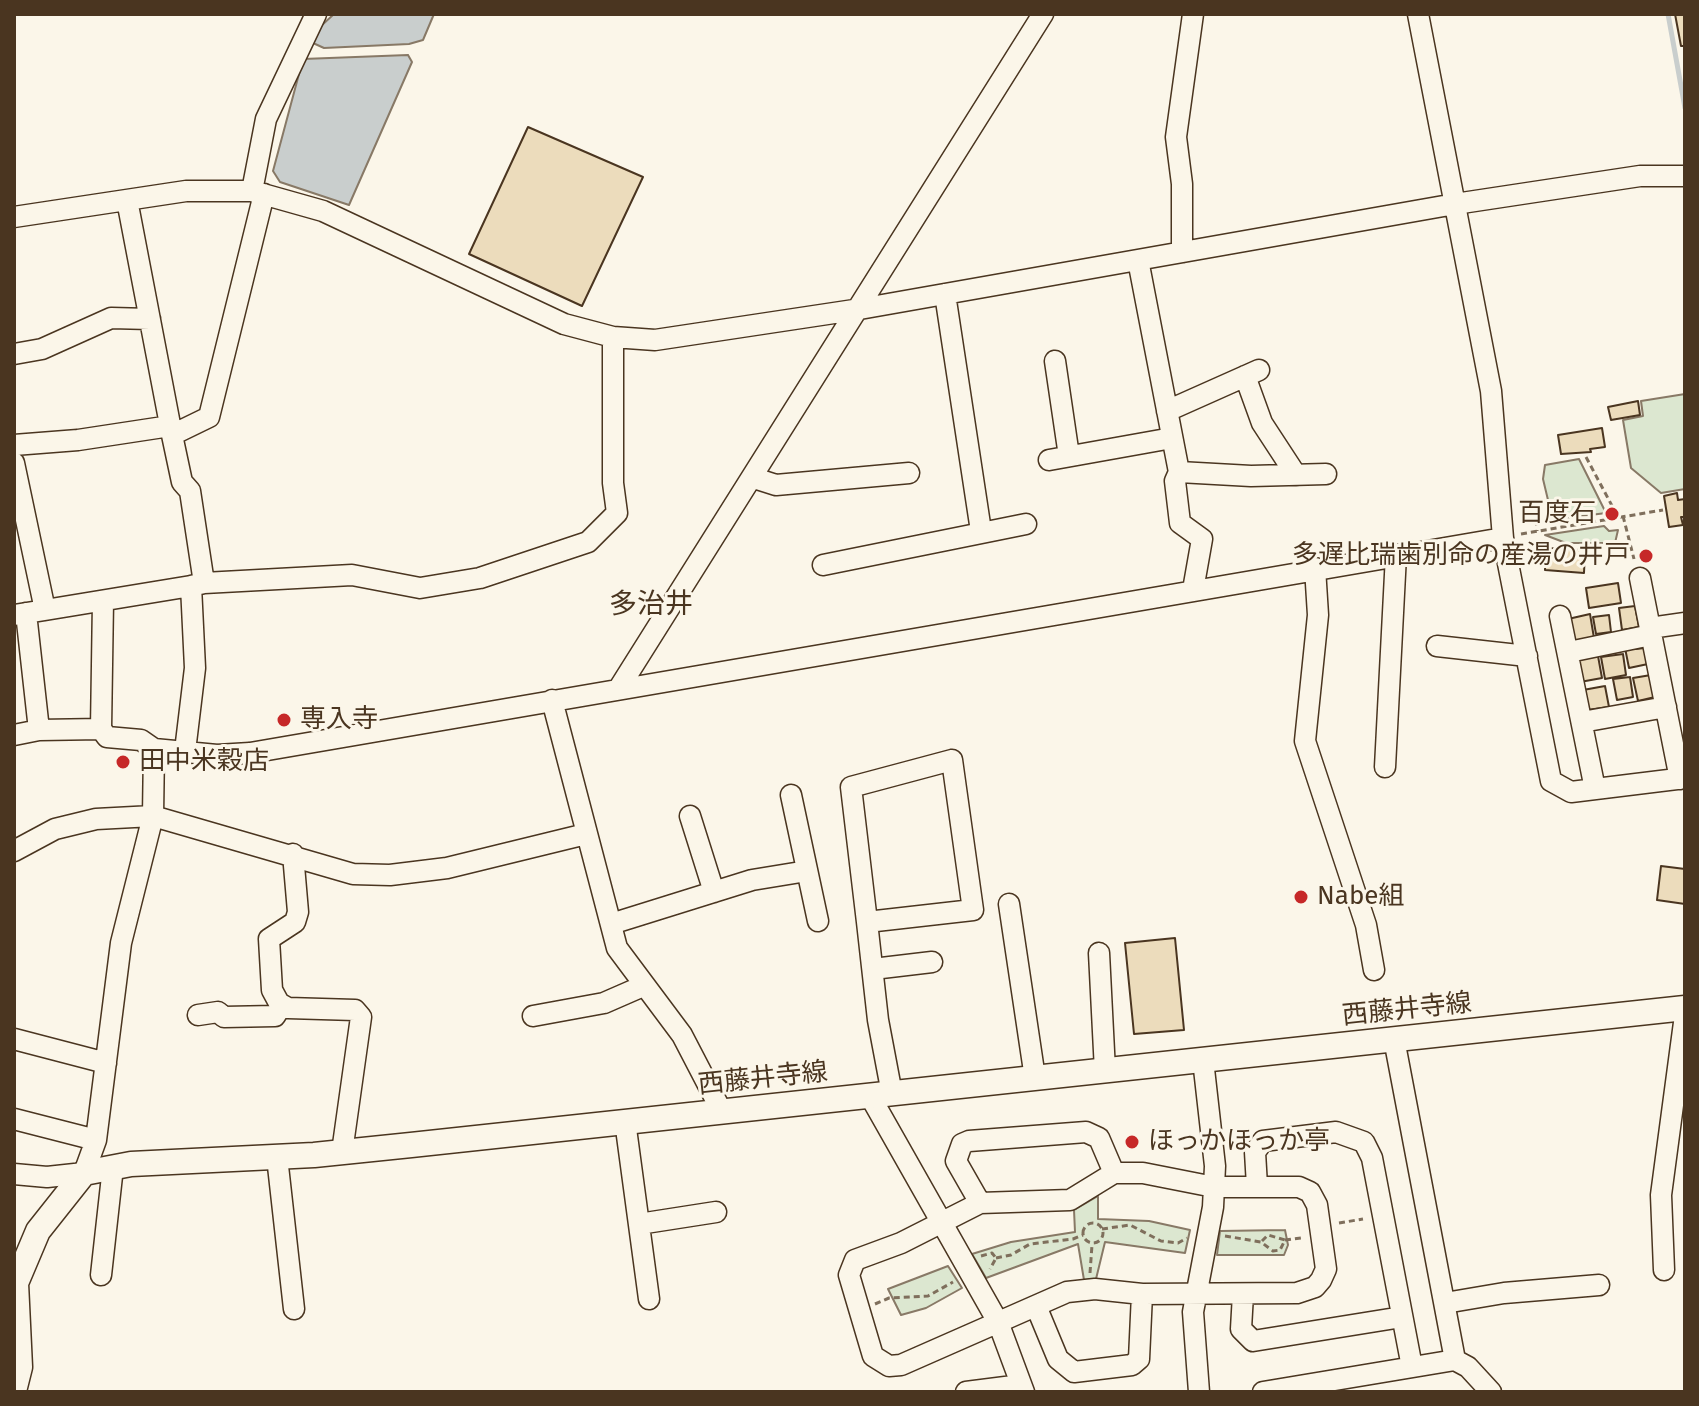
<!DOCTYPE html>
<meta charset="utf-8">
<style>
body{margin:0}
#map{position:relative;width:1699px;height:1406px;overflow:hidden;background:#fbf6e9;font-family:"Fira Sans",sans-serif}
canvas{display:block}
.frame{position:absolute;inset:0;border:16px solid #4a3520;pointer-events:none}
</style>
<div id="map">
<canvas width="1699" height="1406"></canvas>
<div class="frame"></div>
</div>
<script>
const c = document.querySelector('canvas').getContext('2d');
c.lineJoin = 'round';
function fillPath(path, color) { c.fillStyle = color; c.fill(path, 'evenodd'); }
const toPath = rows => new Path2D(rows.map(r => 'M' + r).join(''));
function strokePath(path, color, width, dash) { c.strokeStyle = color; c.lineWidth = width; c.lineCap = dash ? 'butt' : 'round'; c.setLineDash(dash || []); c.stroke(path); }
function drawText(font, color, halo, rows, align = 'center') {
  c.font = font + ' "Fira Sans","Noto Sans JP",sans-serif'; c.lineWidth = 6; c.setLineDash([]); c.textBaseline = 'middle'; c.strokeStyle = halo; c.fillStyle = color; for (const [text, x, y, turn = 0] of rows) {
    c.save(); c.translate(x, y); c.rotate((+turn || 0) * Math.PI / 180); c.textAlign = isNaN(turn) ? turn : align; if (halo) c.strokeText(text, 0, 0); c.fillText(text, 0, 0); c.restore();
  }
}
const green = toPath([
 [1685,394,1685,489,1661,493,1631,468,1623,420,1643,416,1641,401,1685,394],
 [1579,459,1606,513,1567,518,1548,500,1543,479,1545,465,1579,459],
 [1604,526,1609,531,1618,530,1615,543,1566,543,1545,535,1604,526],
 [1098,1196,1098,1219,1149,1221,1190,1230,1185,1253,1105,1242,1096,1279,1084,1280,1078,1244,986,1278,972,1254,1011,1242,1075,1232,1074,1210,1098,1196],
 [1285,1230,1288,1245,1284,1255,1217,1255,1220,1231,1285,1230],
 [948,1266,962,1288,926,1308,901,1315,888,1289,948,1266]
]);
fillPath(green, '#dce7d0');
strokePath(green, '#887966', 2);
const water = toPath([
 [334,14,434,14,423,40,409,44,324,48,313,43,321,26,334,14],
 [408,55,412,62,349,205,280,182,273,171,303,59,408,55]
]);
fillPath(water, '#c9cecd');
strokePath(water, '#887966', 2);
strokePath(toPath([
 [1668,14,1685,108]
]), '#c9cecd', 5);
const building = toPath([
 [1675,14,1685,14,1685,46,1681,46,1675,14],
 [528,127,643,177,582,306,469,254,528,127],
 [1638,401,1640,415,1611,420,1608,407,1638,401],
 [1602,428,1605,447,1590,449,1591,452,1561,454,1558,435,1602,428],
 [1677,493,1678,500,1685,499,1685,517,1681,517,1683,525,1669,527,1664,496,1677,493],
 [1546,548,1585,550,1584,573,1545,570,1546,548],
 [1618,583,1621,603,1589,608,1586,588,1618,583],
 [1635,606,1639,627,1622,630,1619,608,1635,606],
 [1590,614,1594,638,1572,642,1568,619,1590,614],
 [1609,615,1611,632,1596,634,1593,617,1609,615],
 [1635,646,1635,649,1645,648,1648,664,1629,668,1625,648,1635,646],
 [1623,654,1626,675,1605,679,1601,657,1623,654],
 [1598,656,1602,678,1580,682,1576,660,1598,656],
 [1651,675,1655,697,1638,701,1633,678,1651,675],
 [1630,677,1633,697,1617,700,1613,679,1630,677],
 [1605,686,1609,707,1587,710,1583,690,1605,686],
 [1661,866,1685,869,1685,904,1657,900,1661,866],
 [1175,938,1184,1030,1134,1034,1125,943,1175,938]
]);
fillPath(building, '#ecdcbc');
strokePath(building, '#4a3520', 2);
const minor = toPath([
 [1418,14,1491,391,1503,538,1551,781,1571,792,1685,778],
 [252,191,266,119,316,14],
 [127,200,172,435],
 [14,217,186,191,252,191,323,211,564,324,613,337,655,340,854,310,1455,204,1640,176,1685,176],
 [1182,252,1182,184,1176,137,1193,14],
 [1138,260,1179,472,1251,476,1326,474],
 [945,294,981,531],
 [14,354,42,349,111,318,150,319],
 [1055,361,1069,456],
 [1245,376,1262,423,1296,475],
 [1167,411,1259,370],
 [14,445,78,440,170,426],
 [1049,460,1172,438],
 [14,463,45,610,14,615],
 [1179,472,1175,481,1180,523,1202,539,1193,590],
 [754,478,776,485,909,473],
 [823,565,1026,524],
 [1315,568,1318,615,1305,741,1366,925,1374,970],
 [1640,578,1680,779],
 [204,583,352,575,420,588,480,578,588,542,617,513,613,483,613,337],
 [103,601,101,729,107,737,141,740,154,749],
 [45,610,191,586],
 [1560,616,1595,789],
 [1650,628,1685,623],
 [1437,646,1527,656],
 [1569,652,1651,635],
 [619,688,1043,14],
 [552,700,617,948,682,1035,721,1110],
 [1582,722,1666,707],
 [39,730,101,729],
 [14,735,39,730,26,613],
 [185,751,195,668,191,586,204,583,190,491,182,482,172,435,209,417,264,194],
 [1385,767,1396,555],
 [791,795,818,921],
 [690,816,714,892],
 [14,851,55,829,96,819,153,816,353,874,390,875,447,868,586,834],
 [293,854,298,912,295,922,269,939,272,990,279,1003,288,1008,355,1010,361,1017,342,1152],
 [1009,904,1035,1078],
 [867,922,973,910,952,760,851,787,867,922,878,1020,892,1094],
 [611,924,752,880,807,871],
 [1099,953,1105,1071],
 [873,969,932,962],
 [198,1015,218,1012,224,1017,275,1016,282,1005],
 [533,1016,604,1003,643,986],
 [14,1039,106,1063],
 [870,1096,998,1322,1024,1392],
 [14,1119,96,1140],
 [625,1121,649,1299],
 [277,1157,294,1309],
 [1114,1173,1143,1173,1214,1187,1299,1187,1310,1192,1317,1205,1326,1269,1321,1280,1315,1287,1297,1293,1142,1294,1095,1289,1067,1292,901,1365,889,1366,873,1356,849,1275,855,1260,901,1243,980,1203,1070,1200,1114,1173],
 [14,1174,47,1177,84,1173,96,1140,121,943,153,816,154,749,217,755,250,753,1503,538],
 [1257,1186,1255,1152,1263,1141,1336,1132,1364,1142,1372,1158,1412,1367],
 [980,1203,956,1161,962,1144,969,1141,1086,1132,1099,1138,1114,1173],
 [639,1224,716,1212],
 [1664,1270,1661,1195,1685,1015],
 [101,1275,113,1167],
 [1243,1294,1241,1329,1253,1341,1402,1317],
 [1445,1303,1504,1293,1599,1285],
 [1036,1306,1058,1359,1074,1372,1132,1365,1139,1359,1142,1294],
 [1455,1360,1468,1367,1491,1392],
 [966,1392,1021,1385],
 [1199,1392,1193,1312,1213,1207,1215,1166,1203,1060],
 [1263,1392,1455,1360,1394,1039]
]);
const major = toPath([
 [14,1391,20,1367,16,1283,38,1231,84,1173,131,1164,314,1155,411,1145,1685,1008]
]);
strokePath(minor, '#4a3520', 23);
strokePath(major, '#4a3520', 27);
strokePath(toPath([
 [1586,457,1618,517],
 [1623,516,1634,559],
 [1537,520,1537,531],
 [1521,534,1663,510],
 '1083 1233a10 10 0 1 1 20 0a10 10 0 1 1-20 0Z',
 [1339,1223,1363,1219],
 [1102,1229,1130,1225,1161,1241,1178,1243,1187,1238],
 [1225,1236,1261,1242,1273,1251,1280,1250,1285,1240,1268,1235,1261,1242],
 [1285,1240,1301,1238],
 [981,1256,992,1253,996,1258,990,1269],
 [996,1258,1011,1255,1030,1244,1073,1239,1083,1235],
 [1090,1273,1092,1245],
 [875,1304,889,1298,928,1296,953,1282]
]), '#7f6f5c', 3, [6, 4]);
strokePath(minor, '#fbf6e9', 20);
strokePath(major, '#fbf6e9', 24);
for (const [x, y, r, color] of [
 [1612,514,8,"#c62828"],
 [1646,556,8,"#c62828"],
 [284,720,8,"#c62828"],
 [123,762,8,"#c62828"],
 [1301,897,8,"#c62828"],
 [1132,1142,8,"#c62828"]
]) { const dot = new Path2D(); dot.arc(x, y, r, 0, 2 * Math.PI); c.fillStyle = color; c.fill(dot); strokePath(dot, '#fbf6e9', 3); }
drawText('26px', '#4a3520', '#fbf6e9', [
 ["百度石",1596,514,"right"],
 ["多遅比瑞歯別命の産湯の井戸",1630,556,"right"],
 ["専入寺",300,720],
 ["田中米穀店",139,762],
 ["Nabe組",1317,897],
 ["ほっかほっか亭",1148,1142]
], 'left');
drawText('26px', '#4a3520', '#fbf6e9', [
 ["西藤井寺線",1407,1010,-6],
 ["西藤井寺線",763,1079,-6]
]);
drawText('28px', '#4a3520', '#fbf6e9', [
 ["多治井",651,605]
]);
</script>
